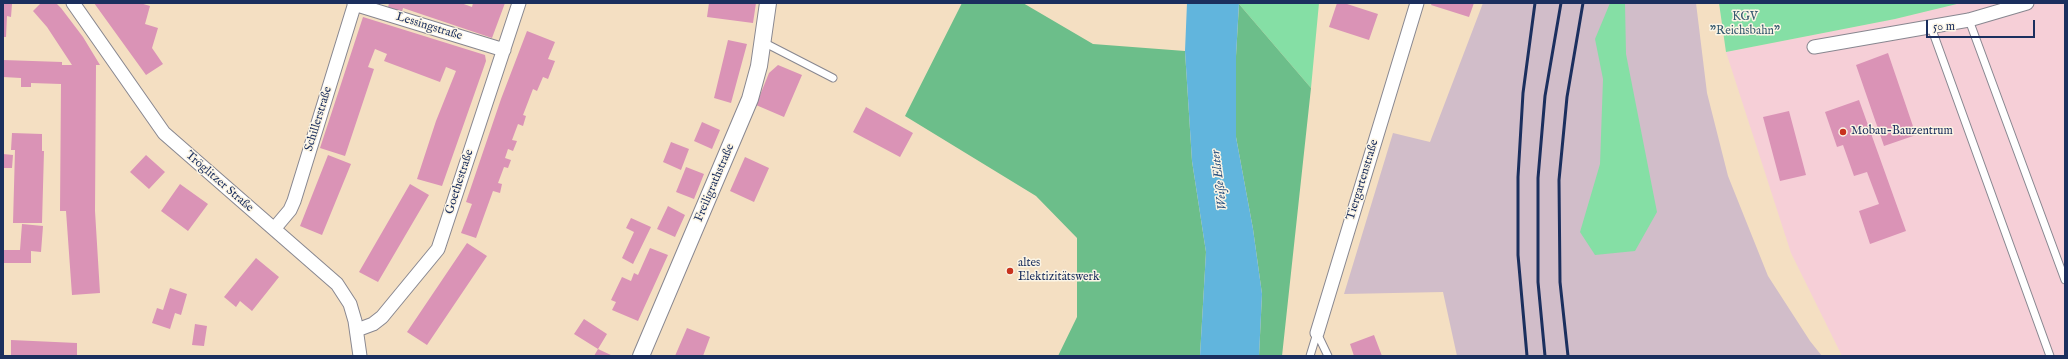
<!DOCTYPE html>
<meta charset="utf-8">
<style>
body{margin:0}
#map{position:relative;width:2068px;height:359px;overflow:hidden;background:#f4dfc2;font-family:"IM FELL English",serif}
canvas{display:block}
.frame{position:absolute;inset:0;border:4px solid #1b2f5e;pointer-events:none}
.scale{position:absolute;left:1926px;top:20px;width:109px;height:18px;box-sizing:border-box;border:2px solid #1b2f5e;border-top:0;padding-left:5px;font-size:12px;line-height:14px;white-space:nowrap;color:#1b2f5e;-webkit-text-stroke:3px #fcf5e5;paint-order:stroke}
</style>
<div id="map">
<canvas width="2068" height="359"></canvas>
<div class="frame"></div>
<div class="scale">50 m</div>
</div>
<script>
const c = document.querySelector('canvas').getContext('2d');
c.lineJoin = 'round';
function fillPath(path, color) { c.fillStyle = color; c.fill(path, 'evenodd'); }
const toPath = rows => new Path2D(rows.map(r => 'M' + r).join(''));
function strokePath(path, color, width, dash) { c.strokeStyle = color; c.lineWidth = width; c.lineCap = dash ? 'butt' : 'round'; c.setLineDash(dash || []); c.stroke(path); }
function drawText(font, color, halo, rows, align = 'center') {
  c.font = font + ' "IM FELL English",serif'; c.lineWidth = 3; c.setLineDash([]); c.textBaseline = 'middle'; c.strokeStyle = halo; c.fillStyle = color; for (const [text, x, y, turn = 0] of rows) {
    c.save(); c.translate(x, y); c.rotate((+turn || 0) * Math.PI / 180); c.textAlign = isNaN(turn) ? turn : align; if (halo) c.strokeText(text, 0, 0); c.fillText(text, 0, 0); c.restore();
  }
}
fillPath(toPath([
 [1961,3,2065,3,2065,356,1842,356,1791,253,1726,52,1895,19]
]), '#f6cfd7');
fillPath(toPath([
 [1483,3,1696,3,1707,93,1728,176,1768,276,1810,341,1822,356,1457,356,1443,292,1344,294,1393,133,1430,142]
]), '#d1bdc9');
fillPath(toPath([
 [1239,3,1319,3,1311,88,1239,4],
 [1610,3,1625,3,1626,54,1657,212,1635,251,1595,255,1580,232,1600,164,1603,79,1595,39],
 [1719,3,1961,3,1895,19,1726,52]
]), '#85dfa5');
fillPath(toPath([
 [962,3,1023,3,1093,44,1185,51,1192,161,1206,252,1200,356,1058,356,1077,317,1077,238,1036,196,905,116],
 [1239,4,1311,88,1282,356,1259,356,1262,294,1253,229,1236,137,1236,56]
]), '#6cbe8a');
fillPath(toPath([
 [1187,3,1239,3,1236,56,1236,137,1253,229,1262,294,1259,356,1200,356,1206,252,1192,161,1185,51]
]), '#61b5dd');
fillPath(toPath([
 [3,3,14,3,12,4,11,17,7,16,6,37,3,37],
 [41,3,56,3,61,8,83,37,100,65,96,65,95,211,100,293,72,295,66,211,60,211,61,84,31,83,31,87,21,87,21,78,3,77,3,60,62,62,62,65,72,65,47,27,33,11],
 [94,3,140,3,150,6,145,24,158,28,152,48,163,64,146,75],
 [389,3,461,3,472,7,473,3,505,3,492,38,403,8,402,12,388,8],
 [709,3,756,3,753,23,707,17],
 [1337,3,1344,3,1378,14,1369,40,1329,27],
 [1432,3,1474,3,1469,17,1431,5],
 [363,17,485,55,486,61,442,186,417,179,436,121,456,71,446,67,440,82,384,61,387,54,375,49,368,67,374,69,345,156,320,148],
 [527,31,555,42,548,59,555,61,548,79,543,77,537,91,533,89,523,115,526,116,523,126,518,124,512,140,517,141,513,151,508,149,505,158,511,160,508,168,504,167,498,183,502,184,500,193,493,191,476,238,461,233,472,204,466,202,501,99],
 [728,40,747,44,731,103,714,98],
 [1888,53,1916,135,1884,146,1856,65],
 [778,65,802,75,784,117,756,105,769,73],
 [1859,100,1906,231,1870,244,1859,211,1879,204,1867,172,1854,176,1843,145,1837,147,1825,112],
 [866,107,913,133,900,157,853,132],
 [1789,111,1806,175,1780,181,1763,117],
 [702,122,720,130,712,149,694,141],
 [12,133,42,134,42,151,44,151,42,223,13,223,15,150,11,150],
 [671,142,689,149,681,170,663,162],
 [3,154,13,155,12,168,3,168],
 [146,155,165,172,149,189,130,172],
 [328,155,351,164,322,235,300,226],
 [745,157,769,168,754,202,730,191],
 [686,167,704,174,694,199,676,192],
 [180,184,208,204,188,231,161,211],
 [410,184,429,195,378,282,359,272],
 [668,206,685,215,675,237,657,229],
 [631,218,651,227,633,264,622,258,634,232,626,228],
 [22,224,43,226,41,252,31,251,31,263,3,263,3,250,20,250],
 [467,243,487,256,427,345,407,332],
 [650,248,668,255,638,321,612,310,616,302,611,300,622,277,631,281,634,273,638,275],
 [256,258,279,277,252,311,240,301,236,307,224,297],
 [170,288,187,294,181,315,175,313,170,329,152,323,157,308,163,310],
 [584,319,607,334,598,349,574,334],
 [195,324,207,326,204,346,192,345],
 [687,328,710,337,703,356,675,356],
 [1374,335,1382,356,1354,356,1350,344],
 [11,340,77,343,77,356,11,356],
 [598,349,613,356,594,356]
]), '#da93b6');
const service = toPath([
 [1969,20,2065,280],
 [1931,27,2050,356],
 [763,42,833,78],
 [1317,333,1328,356],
 [1310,356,1317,333]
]);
const minor = toPath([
 [73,3,164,133,337,284,350,304,355,321,360,356],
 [354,4,504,50],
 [1814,47,1969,20,2027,3],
 [274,229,290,210,294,201,355,3],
 [357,330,373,324,382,317,438,249,519,3],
 [1317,333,1417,3]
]);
const tertiary = toPath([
 [641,356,750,99,759,66,768,3]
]);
strokePath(service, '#888790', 9);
strokePath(minor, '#888790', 15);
strokePath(tertiary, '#888790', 18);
strokePath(service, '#fff', 7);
strokePath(minor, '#fff', 13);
strokePath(tertiary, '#fff', 16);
strokePath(toPath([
 [1527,356,1518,255,1518,177,1523,93,1535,3],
 [1545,356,1538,282,1538,178,1545,96,1561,3],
 [1568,356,1560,282,1559,180,1567,97,1583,3]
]), '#1b2f5e', 3);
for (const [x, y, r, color] of [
 [1843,132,4,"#c8321e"],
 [1010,271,4,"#c8321e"]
]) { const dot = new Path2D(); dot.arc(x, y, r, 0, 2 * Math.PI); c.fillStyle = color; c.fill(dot); strokePath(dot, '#fcf5e5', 1.5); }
drawText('12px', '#365b70', '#fcf5e5', [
 ["KGV",1745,18],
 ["\"Reichsbahn\"",1745,32]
]);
drawText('12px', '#1b2f5e', '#fcf5e5', [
 ["Lessingstraße",429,27,17],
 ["Schillerstraße",319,119,-73],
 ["Tiergartenstraße",1363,180,-73],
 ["Tröglitzer Straße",219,182,41],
 ["Goethestraße",460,182,-72],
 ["Freiligrathstraße",715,183,-67]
]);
drawText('12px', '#1b2f5e', '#fcf5e5', [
 ["Mobau-Bauzentrum",1851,132],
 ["altes",1018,264],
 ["Elektizitätswerk",1018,278]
], 'left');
drawText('italic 13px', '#305784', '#fcf5e5', [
 ["Weiße Elster",1220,180,-97]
]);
</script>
